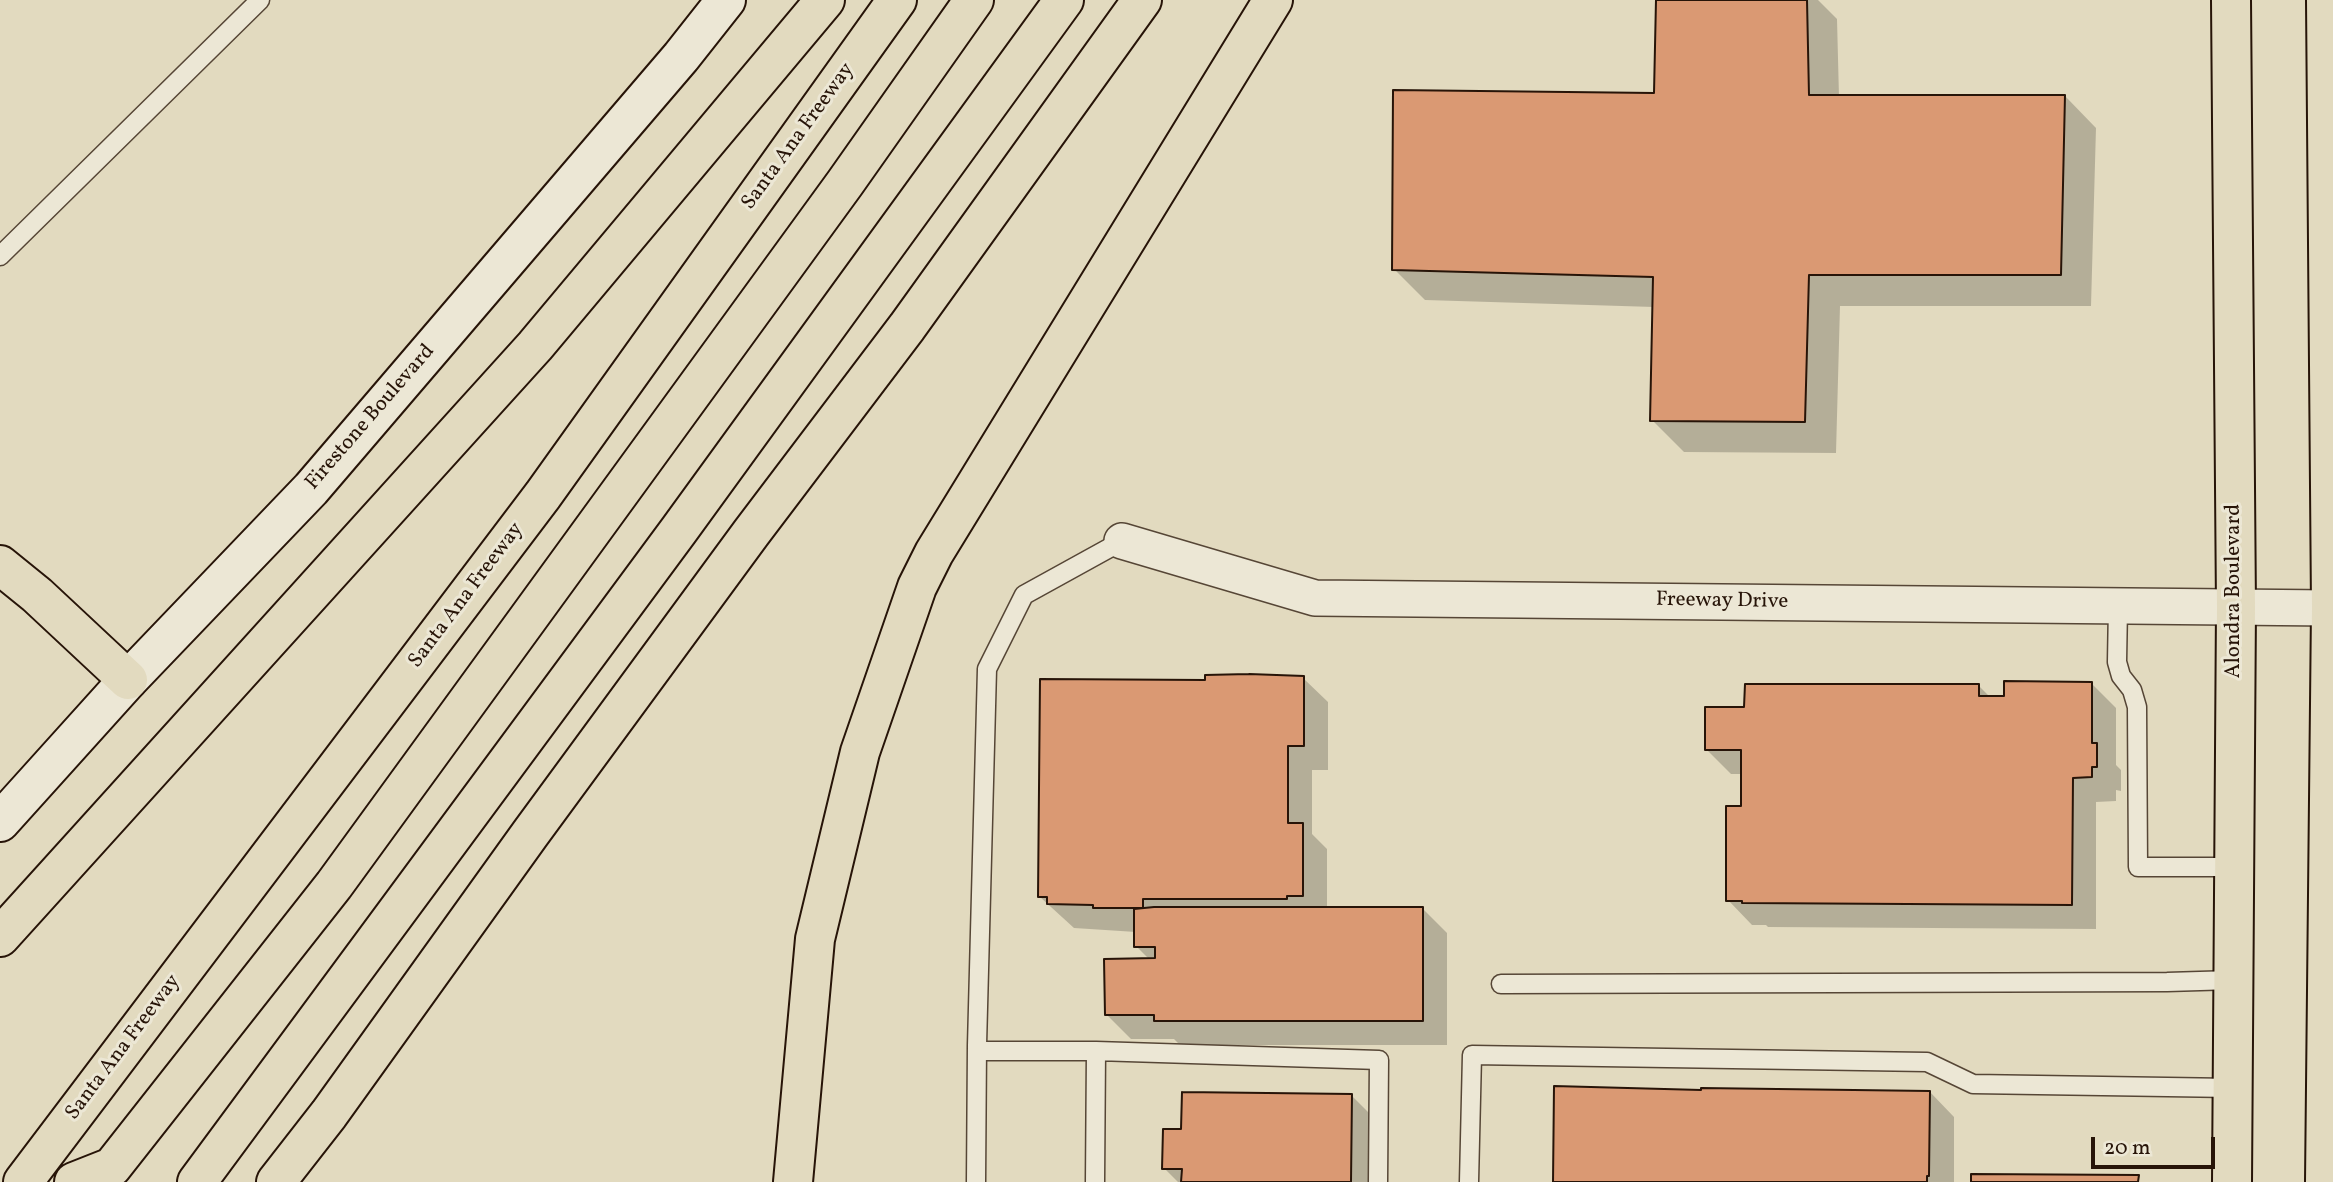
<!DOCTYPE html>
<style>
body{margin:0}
#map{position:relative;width:2333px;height:1182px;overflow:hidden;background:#e2dabf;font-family:Vollkorn,serif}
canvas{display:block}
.scale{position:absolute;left:2091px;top:1137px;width:124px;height:32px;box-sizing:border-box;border:4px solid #271408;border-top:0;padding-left:9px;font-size:21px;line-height:24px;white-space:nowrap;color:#271408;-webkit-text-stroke:5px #ece7d5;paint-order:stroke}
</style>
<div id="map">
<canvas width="2333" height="1182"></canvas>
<div class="scale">20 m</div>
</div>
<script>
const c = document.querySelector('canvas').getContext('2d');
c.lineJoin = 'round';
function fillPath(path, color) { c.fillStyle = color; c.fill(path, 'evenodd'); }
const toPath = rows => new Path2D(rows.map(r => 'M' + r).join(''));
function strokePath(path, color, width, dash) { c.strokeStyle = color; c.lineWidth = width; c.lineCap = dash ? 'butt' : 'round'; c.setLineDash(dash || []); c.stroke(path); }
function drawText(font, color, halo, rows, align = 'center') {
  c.font = font + ' Vollkorn,serif'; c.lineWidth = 6; c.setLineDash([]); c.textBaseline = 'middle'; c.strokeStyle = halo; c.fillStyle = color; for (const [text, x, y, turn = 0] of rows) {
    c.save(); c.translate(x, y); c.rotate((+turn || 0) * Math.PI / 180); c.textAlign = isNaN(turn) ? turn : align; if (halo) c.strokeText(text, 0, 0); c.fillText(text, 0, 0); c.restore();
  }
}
fillPath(toPath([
 [1657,0,1818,0,1837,19,1839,97,2065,96,2096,128,2091,306,1840,306,1836,453,1684,452,1652,420,1654,307,1425,300,1394,269,1656,94],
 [1303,678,1328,702,1328,770,1312,770,1312,834,1327,849,1327,909,1423,909,1447,933,1447,1045,1180,1045,1174,1039,1131,1039,1106,1014,1150,960,1136,946,1136,932,1074,928,1040,897,1207,682],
 [2091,683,2116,708,2116,765,2121,770,2121,791,2116,790,2116,801,2096,802,2096,929,1768,927,1766,925,1752,925,1728,900,1743,808,1743,774,1731,774,1706,749,1746,709,1979,686,1990,697,2006,697],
 [1703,1092,1930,1092,1954,1117,1954,1182,1555,1182],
 [1351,1095,1383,1127,1382,1182,1178,1182,1164,1168,1183,1131]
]), '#0003');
const building = toPath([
 [1656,0,1807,0,1809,95,2065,95,2061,275,1809,275,1805,422,1650,421,1653,277,1392,270,1393,90,1654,93,1656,0],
 [1249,674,1304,676,1304,746,1288,746,1288,823,1303,823,1303,896,1287,896,1287,899,1143,899,1143,908,1093,908,1093,905,1047,904,1047,897,1038,897,1040,679,1205,680,1205,675,1249,674],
 [2004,681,2092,682,2092,743,2097,743,2097,767,2092,767,2092,777,2073,778,2072,905,1742,903,1742,901,1726,901,1726,806,1741,806,1741,750,1705,750,1705,707,1744,707,1745,684,1979,684,1979,696,2004,696,2004,681],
 [1154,907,1423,907,1423,1021,1154,1021,1154,1015,1105,1015,1104,959,1155,958,1155,947,1134,947,1134,909,1154,907],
 [1554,1086,1701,1090,1701,1088,1930,1091,1929,1176,1927,1176,1927,1182,1553,1182,1554,1086],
 [1182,1092,1352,1094,1351,1182,1181,1182,1182,1169,1162,1169,1163,1129,1181,1129,1182,1092],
 [1971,1174,2139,1175,2138,1182,1971,1182,1971,1174]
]);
fillPath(building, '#da9973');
strokePath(building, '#271408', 2);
const lane = toPath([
 [0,256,260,0],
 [2118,606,2117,662,2121,676,2132,690,2137,707,2138,867,2234,867],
 [1501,984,2167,982,2233,980],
 [977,1051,1096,1051],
 [976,1182,977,1045,987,669,1024,595,1122,541],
 [1095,1182,1096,1051,1379,1060,1378,1182],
 [1469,1182,1472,1055,1927,1062,1973,1084,2232,1088]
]);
const street = toPath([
 [1122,541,1315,598,2331,608]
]);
const secondary = toPath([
 [0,822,128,680,311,489,681,57,726,0]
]);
const primary = toPath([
 [2231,0,2236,607,2232,1182],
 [0,565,37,595,128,680],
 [2325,1182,2331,608,2326,0]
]);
const highway = toPath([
 [0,937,535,346,825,0],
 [23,1182,543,495,897,0],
 [74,1182,112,1167,334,885,845,183,974,0],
 [197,1182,679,530,1064,0],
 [276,1182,329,1114,530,834,751,533,907,327,1142,0],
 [793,1182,815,939,860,752,917,587,934,553,1273,0]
]);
strokePath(lane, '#564636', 21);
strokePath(street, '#564636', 38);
strokePath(secondary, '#271408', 42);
strokePath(primary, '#271408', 42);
strokePath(highway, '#271408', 42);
strokePath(lane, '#ece7d5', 18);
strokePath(street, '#ece7d5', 35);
strokePath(secondary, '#ece7d5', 38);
strokePath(primary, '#e2dabf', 38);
strokePath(highway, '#e2dabf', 38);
drawText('21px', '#271408', '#ece7d5', [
 ["Santa Ana Freeway",799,137,-54],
 ["Firestone Boulevard",371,418,-49],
 ["Alondra Boulevard",2235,591,-90],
 ["Santa Ana Freeway",467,596,-53],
 ["Freeway Drive",1722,602,1],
 ["Santa Ana Freeway",124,1048,-53]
]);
</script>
